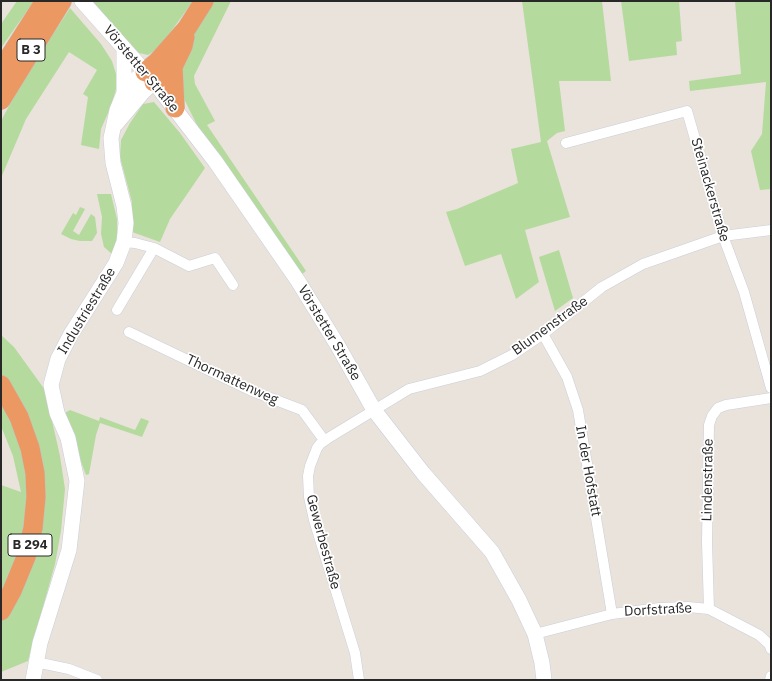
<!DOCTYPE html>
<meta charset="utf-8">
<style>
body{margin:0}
#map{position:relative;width:772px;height:681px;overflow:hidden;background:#e9e3db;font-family:"IBM Plex Sans",sans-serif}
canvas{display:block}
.frame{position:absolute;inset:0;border:2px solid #282828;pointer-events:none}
</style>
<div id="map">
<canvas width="772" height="681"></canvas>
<div class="frame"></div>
</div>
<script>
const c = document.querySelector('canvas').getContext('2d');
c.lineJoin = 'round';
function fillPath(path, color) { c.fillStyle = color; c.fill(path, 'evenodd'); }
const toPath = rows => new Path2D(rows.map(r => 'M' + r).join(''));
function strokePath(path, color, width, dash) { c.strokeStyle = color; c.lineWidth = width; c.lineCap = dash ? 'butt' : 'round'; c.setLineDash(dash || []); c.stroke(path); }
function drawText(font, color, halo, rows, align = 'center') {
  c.font = font + ' "IBM Plex Sans",sans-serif'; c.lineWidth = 3.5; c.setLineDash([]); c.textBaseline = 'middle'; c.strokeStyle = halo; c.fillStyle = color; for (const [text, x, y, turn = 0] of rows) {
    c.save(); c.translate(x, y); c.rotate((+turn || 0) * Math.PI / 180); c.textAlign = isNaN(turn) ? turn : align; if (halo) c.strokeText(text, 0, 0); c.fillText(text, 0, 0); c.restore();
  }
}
fillPath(toPath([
 [17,1,34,1,1,48,1,24],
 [90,1,193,1,159,48,148,55,139,53],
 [209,1,231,1,194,76,195,84,215,121,207,125,306,271,301,275,199,129,179,89,178,78,188,45],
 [522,1,602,1,611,81,559,81,565,131,557,133,547,141,570,217,525,230,539,282,516,299,501,254,465,266,446,212,457,209,518,183,511,149,541,142],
 [621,1,679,1,682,41,676,42,677,55,629,61],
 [735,1,771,1,771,189,760,190,751,151,762,134,766,82,690,91,689,81,741,74],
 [70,8,101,44,112,61,116,74,116,89,112,104,101,129,99,149,81,145,88,97,83,94,97,70,69,52,26,119,1,178,1,121,21,83],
 [154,102,180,133,205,168,170,219,160,242,132,232,132,202,120,157,121,140,130,123,143,104],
 [97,194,111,194,117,219,117,238,112,254,104,247,101,234,102,217],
 [80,207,85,209,73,231,79,235,91,214,95,217,97,233,92,241,80,241,71,239,61,234,73,213,76,215],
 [559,250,573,298,555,311,539,257],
 [1,335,14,347,45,390,60,456,65,489,61,531,55,564,28,661,1,672,1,485,21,492,13,456,1,426],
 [70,410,99,421,100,417,135,430,141,418,149,421,142,437,100,423,96,435,89,474,86,475,63,414]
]), '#b5da9d');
const street = toPath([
 [566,143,687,111,723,236,744,292,771,388],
 [124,242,135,243,154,248,189,266,215,258,233,285],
 [117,310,154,248],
 [129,332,252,391,302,410,324,440],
 [543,334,567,377,578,410,612,614],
 [709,609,707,542,709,425,712,416,718,408,726,405,771,398],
 [535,634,612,614,660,608,688,607,709,609,759,635,769,644,771,649],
 [36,662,69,669,97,680],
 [359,680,355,653,314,520,309,497,308,476,310,466,317,448,320,444,330,437,409,389,480,371,512,355,543,334,602,287,643,264,723,236,771,230],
 [770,680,771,676]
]);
const secondary = toPath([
 [82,1,154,82,215,161,298,281,338,346,374,410,423,473,492,552,519,600,535,634,542,663,544,680],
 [124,48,124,93],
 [116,124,143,92,154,82],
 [33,680,40,643,69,550,77,481,68,438,57,413,51,385,58,359,71,334,116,263,124,242,126,223,124,206,113,163,111,138,117,110,124,93,131,83,145,72]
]);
const highway = toPath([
 [1,70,45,1],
 [145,72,157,62,187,28,204,1],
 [154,82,173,67],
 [1,100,62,1],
 [175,108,173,67,183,46,185,37],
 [1,385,19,417,30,448,35,473,36,497,33,528,26,557,12,591,1,611]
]);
strokePath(street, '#caced9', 11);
strokePath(secondary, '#caced9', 16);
strokePath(highway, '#c3c3c3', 20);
strokePath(street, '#fff', 10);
strokePath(secondary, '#fff', 15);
strokePath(highway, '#ec9863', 19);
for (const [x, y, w] of [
 [31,50,28],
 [30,545,44]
]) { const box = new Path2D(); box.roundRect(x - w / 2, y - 11, w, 22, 3); c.fillStyle = '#fff'; c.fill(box); strokePath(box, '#282828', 1); }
drawText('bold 13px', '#282828', null, [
 ["B 3",31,50],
 ["B 294",30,545]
]);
drawText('14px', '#282828', '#fff', [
 ["Vörstetter Straße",141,69,50],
 ["Steinackerstraße",710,190,74],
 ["Industriestraße",87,311,-59],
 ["Blumenstraße",550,326,-36],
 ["Vörstetter Straße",329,333,59],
 ["Thormattenweg",232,380,25],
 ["In der Hofstatt",588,471,80],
 ["Lindenstraße",708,480,-89],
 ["Gewerbestraße",323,542,75],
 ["Dorfstraße",658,610,-3]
]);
</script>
